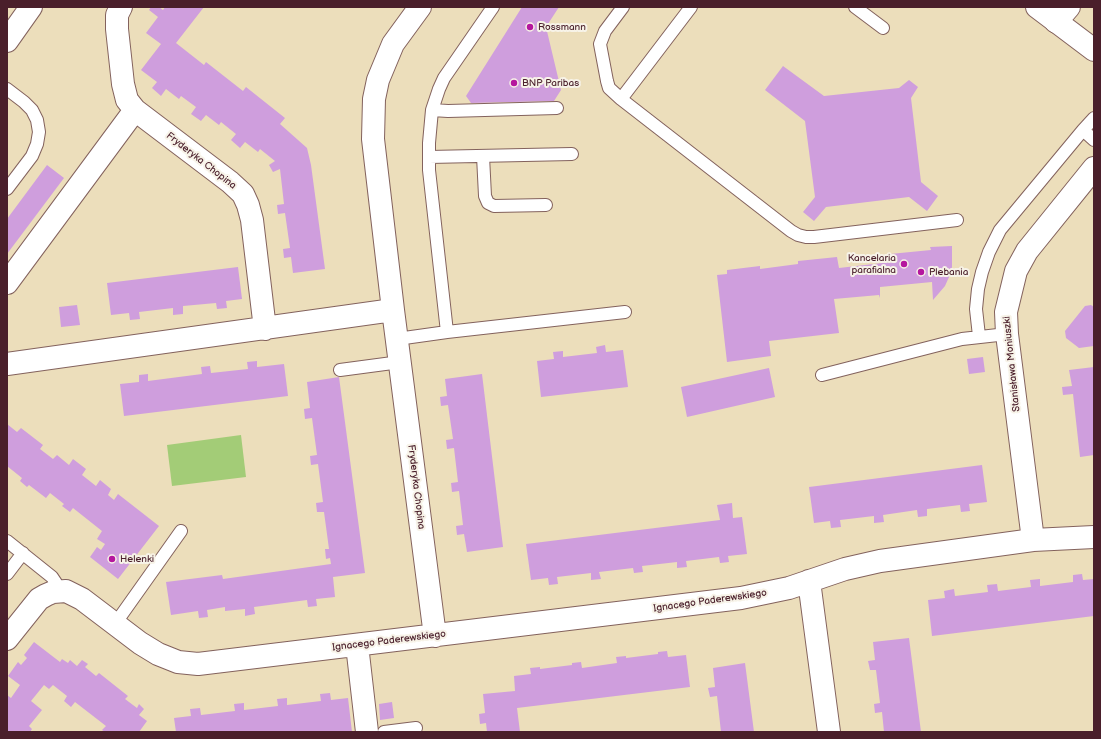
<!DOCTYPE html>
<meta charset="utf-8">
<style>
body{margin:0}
#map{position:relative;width:1101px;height:739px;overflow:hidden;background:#ecdebb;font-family:"Balsamiq Sans",sans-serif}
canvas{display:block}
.frame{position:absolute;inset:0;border:8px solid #4a1f2b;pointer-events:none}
</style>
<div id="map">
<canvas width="1101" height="739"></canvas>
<div class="frame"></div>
</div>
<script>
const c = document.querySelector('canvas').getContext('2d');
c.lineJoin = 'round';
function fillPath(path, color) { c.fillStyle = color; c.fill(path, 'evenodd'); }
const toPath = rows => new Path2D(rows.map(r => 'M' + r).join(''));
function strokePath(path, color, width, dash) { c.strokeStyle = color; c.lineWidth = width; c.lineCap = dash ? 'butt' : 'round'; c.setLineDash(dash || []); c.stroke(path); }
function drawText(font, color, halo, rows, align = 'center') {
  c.font = font + ' "Balsamiq Sans",sans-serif'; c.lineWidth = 4; c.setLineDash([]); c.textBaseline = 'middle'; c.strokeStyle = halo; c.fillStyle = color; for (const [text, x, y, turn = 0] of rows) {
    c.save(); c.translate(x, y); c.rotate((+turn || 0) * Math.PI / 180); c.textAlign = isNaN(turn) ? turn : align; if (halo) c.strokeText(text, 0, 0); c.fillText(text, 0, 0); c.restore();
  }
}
fillPath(toPath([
 [241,435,246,477,172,486,167,445]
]), '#a3cc77');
fillPath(toPath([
 [151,7,159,7,163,10,165,7,204,7,176,43,204,65,206,62,243,91,246,87,285,118,280,124,307,148,311,165,325,269,293,273,291,257,284,258,283,249,290,248,285,213,278,214,277,205,284,204,280,169,273,172,269,165,275,161,260,149,258,152,245,142,240,148,231,140,236,134,221,122,219,125,206,115,201,121,191,114,196,107,181,96,179,99,166,89,161,96,152,88,157,82,141,70,161,44,146,33,158,17,149,10],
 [522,7,559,7,546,27,561,90,554,101,471,103,466,96],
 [783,66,824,96,899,88,909,80,918,87,911,98,921,182,938,196,927,211,909,197,826,207,814,221,803,212,815,197,805,121,765,90],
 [47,165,64,178,7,254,7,219],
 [952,246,952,267,949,277,945,286,933,300,932,282,880,287,880,298,879,295,834,299,839,333,769,341,771,356,727,362,717,275,727,274,727,270,760,266,760,269,798,264,798,261,837,257,839,268,891,262,890,254,931,250,930,247],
 [238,267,242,299,226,301,227,308,217,309,216,303,183,306,183,314,173,315,173,308,139,312,140,319,130,320,129,313,111,315,107,283],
 [77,305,80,325,61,327,59,307],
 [1091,305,1094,307,1094,346,1079,348,1066,338,1065,331,1085,306],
 [605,345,606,352,623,350,628,387,541,397,537,361,554,359,553,352,563,351,563,357,597,353,596,347],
 [983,357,985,372,969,374,967,359],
 [257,361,257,367,284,364,288,396,124,416,120,384,139,382,139,375,148,374,148,381,202,374,201,367,210,366,211,373,248,369,247,362],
 [1094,367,1094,455,1080,457,1073,394,1063,395,1062,387,1072,386,1069,370],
 [769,368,775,397,687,417,681,387],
 [482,374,503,547,467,552,464,534,457,535,456,526,463,525,459,491,452,492,451,483,458,482,454,448,447,449,446,440,453,439,448,405,441,406,440,397,447,396,445,379],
 [339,377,365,573,333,577,335,597,316,599,317,606,308,607,307,600,254,607,255,614,245,616,245,609,225,611,225,607,207,610,208,617,199,618,198,611,171,615,166,582,222,575,223,579,331,564,330,558,326,559,325,549,329,549,324,512,317,512,316,503,323,502,318,464,311,465,310,456,317,455,312,418,305,419,304,409,310,408,307,382],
 [7,424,17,432,21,428,43,445,40,449,53,459,57,455,69,465,73,459,86,469,82,475,96,486,100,480,111,489,108,495,114,500,118,494,159,526,118,579,90,557,97,547,101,550,105,544,97,539,102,531,73,508,70,512,62,506,64,504,50,493,46,498,29,485,27,487,20,481,22,478,7,466],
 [982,465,987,502,969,504,970,511,961,512,960,505,927,509,927,516,918,517,917,510,883,515,884,522,874,523,874,516,840,520,841,527,831,528,830,521,814,523,809,487],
 [732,503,733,518,742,517,747,554,728,556,729,562,720,563,719,557,686,561,687,567,677,568,677,562,642,566,643,572,634,573,633,568,599,572,601,579,591,580,591,573,557,577,558,584,549,585,548,578,531,580,526,544,720,520,717,505],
 [1082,574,1083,580,1094,579,1094,616,932,636,928,600,945,598,944,591,954,589,955,596,988,592,987,585,997,584,998,591,1031,587,1030,580,1040,579,1040,586,1073,582,1073,575],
 [909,638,921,732,884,732,882,712,875,713,874,704,880,703,876,670,870,670,868,661,875,660,873,642],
 [34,642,60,662,62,659,68,663,70,660,77,666,82,660,88,664,85,667,96,676,99,673,128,696,125,699,137,708,139,704,144,709,139,715,147,721,139,732,105,732,102,730,106,726,75,702,71,707,64,701,67,696,53,685,49,689,44,685,31,701,42,710,29,726,32,729,30,732,7,732,7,695,11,698,20,685,8,676,18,662,21,665,27,658,24,655],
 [667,651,668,657,686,655,690,687,517,708,520,732,487,732,486,723,480,724,479,714,485,713,483,694,515,691,514,676,531,674,530,668,540,667,540,669,572,665,572,663,581,662,582,668,617,663,616,657,626,656,626,658,658,654,658,652],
 [745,663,754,732,721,732,717,696,710,697,708,688,715,687,713,668],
 [330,693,331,700,348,698,352,732,176,732,174,718,191,716,190,709,200,708,201,715,235,711,234,704,244,703,244,710,278,706,277,699,287,698,287,705,321,701,320,694],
 [392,702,394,718,380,720,379,704]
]), '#cf9edd');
const lane = toPath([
 [623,7,605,31,600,44,607,81,609,88,621,99,791,231,798,235,806,237,814,237,957,220],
 [855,7,883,28],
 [7,89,24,102,32,110,37,120,39,132,37,144,32,156,7,189],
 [621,99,691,7],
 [432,110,448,111,557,108],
 [1083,130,1094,118],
 [483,156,485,196,488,203,494,206,546,205],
 [429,157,572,154],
 [447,332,429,170,429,143,432,110,439,89,444,78,493,7],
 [979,336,976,309,978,289,982,272,989,252,1000,230,1083,130,1094,140],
 [397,339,447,332,625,312],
 [340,370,400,362],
 [822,375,962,339,1007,334],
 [7,541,52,577,56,583,58,592],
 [7,574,23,553],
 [115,624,181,531],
 [384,732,416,728]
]);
const street = toPath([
 [121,7,117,15,117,29,123,84,127,100,135,110,230,182,243,194,248,205,252,220,265,329],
 [420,7,393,44,378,80,374,99,373,139,393,310,435,636],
 [1056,22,1069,7],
 [7,283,135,110],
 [7,364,393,310],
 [1033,540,1007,334,1006,312,1016,271,1027,251,1094,168],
 [809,581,829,732],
 [7,639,39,599,46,595,53,592,66,591,82,599,140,643,158,654,178,662,198,664,741,598,789,588,845,569,880,561,1033,540,1094,537],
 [357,645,367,732]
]);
const secondary = toPath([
 [1037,7,1094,50],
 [7,41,31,7]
]);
strokePath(lane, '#83625d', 14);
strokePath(street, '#83625d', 24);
strokePath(secondary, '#83625d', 24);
strokePath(lane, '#fff', 12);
strokePath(street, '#fff', 22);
strokePath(secondary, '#fff', 22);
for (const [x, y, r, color] of [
 [530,27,4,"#b5179e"],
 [514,83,4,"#b5179e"],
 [904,264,4,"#b5179e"],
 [921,272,4,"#b5179e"],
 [112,559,4,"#b5179e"]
]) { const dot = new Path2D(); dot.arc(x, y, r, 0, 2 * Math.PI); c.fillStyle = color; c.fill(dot); strokePath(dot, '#f7f3e8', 1.5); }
drawText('10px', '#4a1f2b', '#f7f3e8', [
 ["Rossmann",538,27],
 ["BNP Paribas",522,83],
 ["Kancelaria",896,258,"right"],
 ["parafialna",896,270,"right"],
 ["Plebania",929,272],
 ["Helenki",120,559]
], 'left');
drawText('10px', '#4a1f2b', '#f7f3e8', [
 ["Fryderyka Chopina",201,161,38],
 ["Stanisława Moniuszki",1012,364,-96],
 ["Fryderyka Chopina",416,487,83],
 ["Ignacego Paderewskiego",710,601,-8],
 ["Ignacego Paderewskiego",389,641,-7]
]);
</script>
